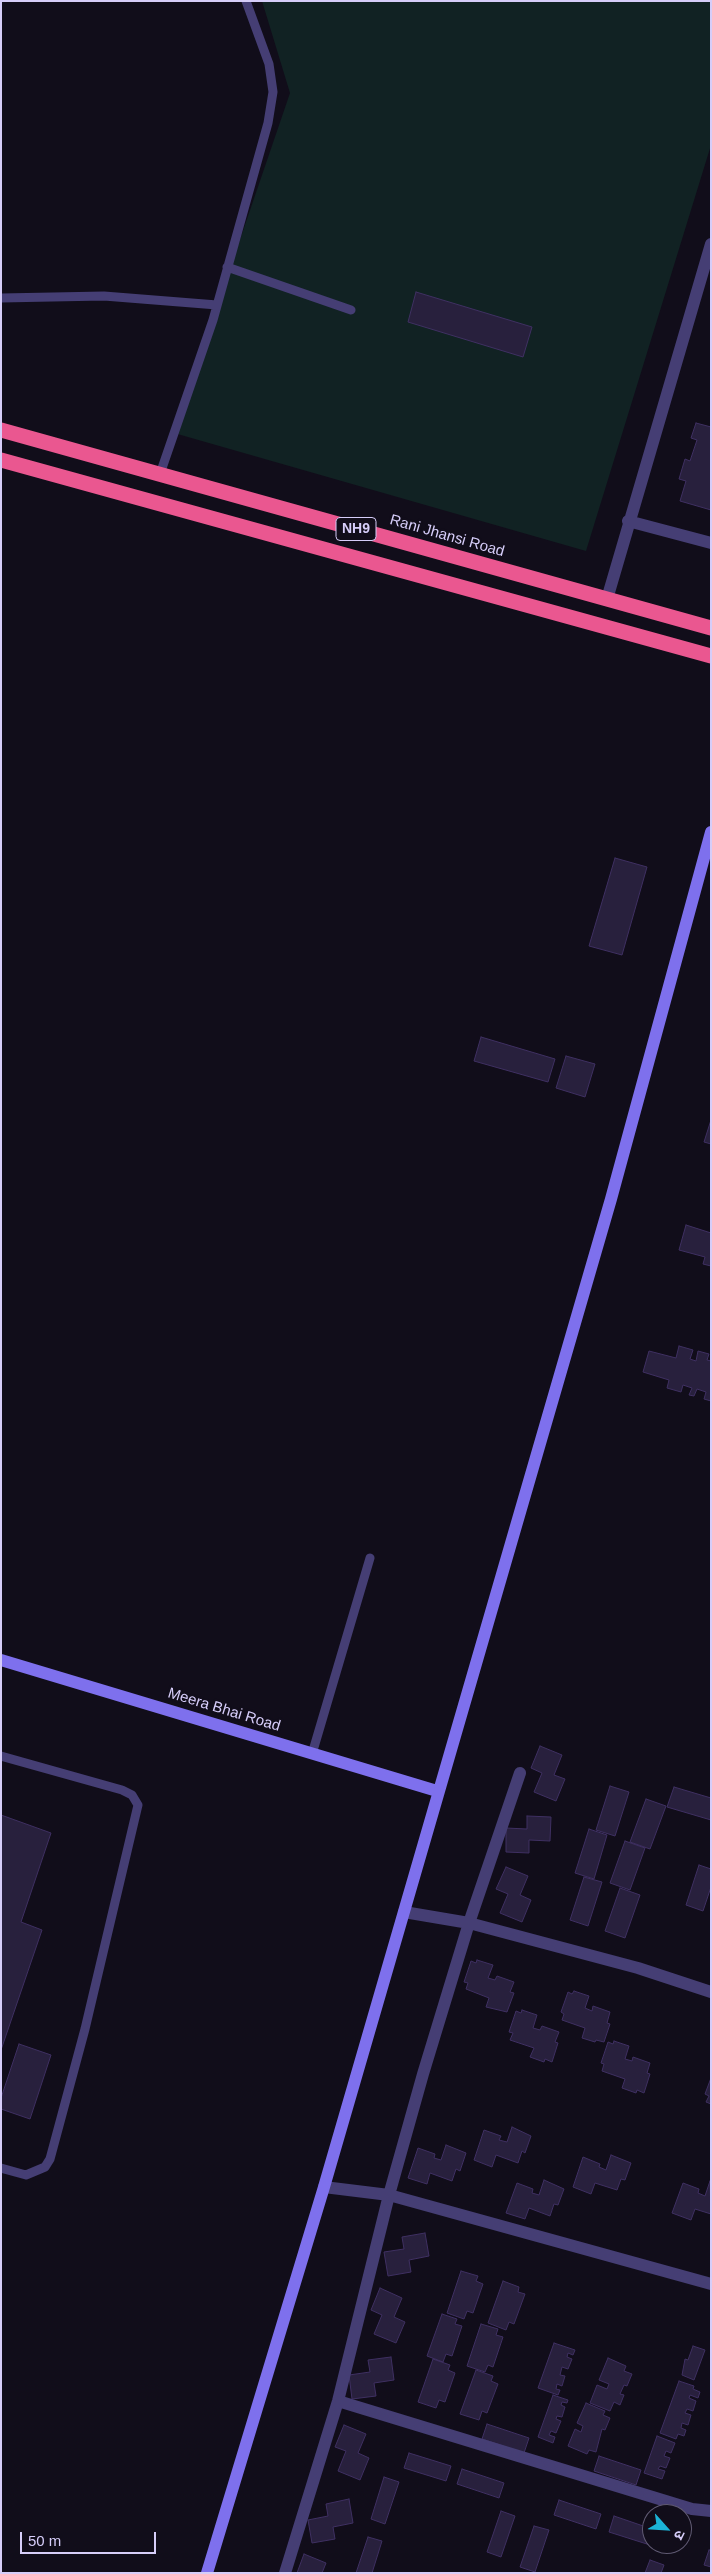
<!DOCTYPE html>
<meta charset="utf-8">
<style>
body{margin:0}
#map{position:relative;width:712px;height:2574px;overflow:hidden;background:#110d1a;font-family:Arial,"Noto Sans Devanagari",sans-serif}
canvas{display:block}
.frame{position:absolute;inset:0;border:2px solid #d6cdf9;pointer-events:none}
.north{position:absolute;left:642px;top:2504px;width:50px;height:50px;box-sizing:border-box;background:#110d1a;border:1px solid #605a73;border-radius:50%;rotate:116deg;font-size:14px;font-weight:700;line-height:20px;text-align:center;color:#d6cdf9}
.north::after{content:'';display:block;margin:auto;width:18px;height:22px;background:#1bb3d6;clip-path:polygon(50% 0,100% 100%,50% 72%,0 100%)}
.scale{position:absolute;left:20px;top:2532px;width:136px;height:22px;box-sizing:border-box;border:2px solid #d6cdf9;border-top:0;padding-left:6px;font-size:15px;line-height:18px;white-space:nowrap;color:#d6cdf9;-webkit-text-stroke:4px #110d1a;paint-order:stroke}
</style>
<div id="map">
<canvas width="712" height="2574"></canvas>
<div class="frame"></div>
<div class="north">उ</div>
<div class="scale">50 m</div>
</div>
<script>
const c = document.querySelector('canvas').getContext('2d');
c.lineJoin = 'round';
function fillPath(path, color) { c.fillStyle = color; c.fill(path, 'evenodd'); }
const toPath = rows => new Path2D(rows.map(r => 'M' + r).join(''));
function strokePath(path, color, width, dash) { c.strokeStyle = color; c.lineWidth = width; c.lineCap = dash ? 'butt' : 'round'; c.setLineDash(dash || []); c.stroke(path); }
function drawText(font, color, halo, rows, align = 'center') {
  c.font = font + ' Arial,sans-serif'; c.lineWidth = 4.5; c.setLineDash([]); c.textBaseline = 'middle'; c.strokeStyle = halo; c.fillStyle = color; for (const [text, x, y, turn = 0] of rows) {
    c.save(); c.translate(x, y); c.rotate((+turn || 0) * Math.PI / 180); c.textAlign = isNaN(turn) ? turn : align; if (halo) c.strokeText(text, 0, 0); c.fillText(text, 0, 0); c.restore();
  }
}
fillPath(toPath([
 [262,1,711,1,711,145,586,551,174,433,290,93]
]), '#112223');
const building = toPath([
 [416,292,532,327,523,357,408,322,416,292],
 [696,423,711,427,711,510,680,501,686,481,679,479,685,459,690,461,697,440,691,438,696,423],
 [615,858,647,867,622,955,589,946,615,858],
 [481,1037,555,1059,548,1082,474,1061,481,1037],
 [566,1056,595,1064,585,1097,556,1088,566,1056],
 [711,1120,711,1144,704,1142,711,1120],
 [686,1225,711,1233,711,1266,703,1264,705,1257,679,1250,686,1225],
 [679,1346,693,1350,690,1359,696,1361,698,1351,709,1354,707,1360,711,1361,711,1401,704,1399,706,1392,697,1389,694,1396,689,1395,692,1388,683,1385,681,1392,667,1388,669,1380,643,1372,649,1351,676,1358,679,1346],
 [540,1746,562,1755,554,1775,565,1779,556,1801,534,1792,542,1773,531,1768,540,1746],
 [610,1786,629,1792,615,1836,596,1830,610,1786],
 [674,1787,711,1798,711,1820,667,1807,674,1787],
 [646,1799,666,1806,650,1849,630,1842,646,1799],
 [1,1815,51,1833,21,1922,42,1930,1,2050,1,1815],
 [527,1816,551,1817,550,1841,529,1840,529,1853,506,1852,506,1828,527,1829,527,1816],
 [589,1829,607,1835,594,1879,575,1873,589,1829],
 [625,1841,645,1848,630,1890,610,1883,625,1841],
 [699,1865,711,1869,711,1887,703,1911,686,1905,699,1865],
 [506,1867,528,1876,520,1895,531,1900,522,1922,500,1913,508,1894,496,1889,506,1867],
 [584,1877,602,1882,588,1926,570,1920,584,1877],
 [620,1888,640,1895,625,1938,605,1931,620,1888],
 [477,1960,493,1965,488,1978,495,1980,497,1976,514,1982,510,1992,514,1993,507,2012,486,2007,489,1998,466,1989,468,1983,464,1982,471,1961,476,1963,477,1960],
 [574,1991,589,1996,585,2008,592,2011,593,2006,610,2012,607,2023,610,2024,604,2042,596,2040,595,2042,582,2038,585,2028,562,2020,564,2014,561,2012,568,1992,572,1994,574,1991],
 [522,2010,537,2015,533,2028,540,2030,542,2026,559,2032,555,2042,558,2043,552,2062,545,2059,544,2062,530,2057,534,2048,510,2040,513,2033,509,2032,516,2011,521,2013,522,2010],
 [614,2041,629,2046,625,2059,632,2061,633,2057,650,2063,647,2073,650,2074,644,2093,637,2090,636,2093,622,2088,625,2079,602,2071,604,2064,601,2063,608,2042,613,2044,614,2041],
 [19,2044,51,2055,30,2119,1,2109,1,2098,19,2044],
 [711,2078,711,2104,706,2102,709,2096,705,2094,711,2078],
 [512,2127,531,2136,525,2153,522,2151,518,2163,496,2155,492,2167,474,2160,484,2130,501,2136,499,2140,507,2142,512,2127],
 [446,2145,466,2153,460,2171,456,2169,452,2181,430,2173,427,2184,408,2178,418,2148,435,2154,434,2158,441,2160,446,2145],
 [611,2155,631,2163,625,2180,621,2179,617,2190,595,2183,591,2194,573,2187,583,2157,600,2164,599,2167,606,2170,611,2155],
 [544,2180,564,2189,558,2205,554,2204,550,2216,529,2208,525,2219,506,2213,517,2183,533,2189,532,2193,539,2195,544,2180],
 [710,2181,711,2214,695,2209,691,2220,672,2213,683,2183,699,2189,698,2193,705,2196,710,2181],
 [425,2233,429,2256,409,2260,411,2272,388,2276,384,2252,404,2249,402,2237,425,2233],
 [461,2271,478,2276,476,2281,483,2284,473,2313,467,2311,464,2319,447,2313,461,2271],
 [503,2281,519,2287,518,2292,525,2294,514,2324,509,2322,506,2330,488,2323,503,2281],
 [380,2288,402,2298,394,2317,405,2322,396,2343,374,2334,382,2315,371,2310,380,2288],
 [442,2314,457,2319,455,2324,462,2326,452,2356,446,2354,443,2362,427,2356,442,2314],
 [481,2324,498,2329,496,2335,503,2337,493,2367,488,2365,485,2372,467,2366,481,2324],
 [554,2343,575,2350,573,2355,568,2353,567,2357,572,2359,568,2369,562,2367,560,2375,565,2376,562,2386,557,2384,556,2389,560,2390,558,2395,538,2388,554,2343],
 [693,2346,705,2350,694,2380,682,2375,685,2359,688,2360,693,2346],
 [391,2357,394,2380,374,2383,376,2396,352,2399,349,2375,370,2372,368,2360,391,2357],
 [608,2358,626,2366,624,2371,632,2374,627,2386,624,2385,620,2394,624,2395,620,2405,614,2402,610,2411,590,2403,597,2385,607,2389,609,2384,599,2380,608,2358],
 [433,2359,450,2365,448,2370,455,2373,445,2402,439,2400,436,2408,418,2402,433,2359],
 [476,2370,493,2376,491,2381,498,2384,487,2413,482,2411,479,2420,460,2414,476,2370],
 [679,2381,694,2386,693,2389,700,2392,698,2398,690,2395,689,2398,696,2401,693,2411,687,2409,685,2413,691,2415,688,2425,682,2423,681,2428,686,2430,684,2436,678,2434,676,2439,660,2433,679,2381],
 [553,2395,568,2400,567,2403,562,2402,561,2405,565,2407,562,2417,557,2416,556,2419,561,2421,556,2433,551,2431,549,2435,555,2437,553,2443,538,2437,553,2395],
 [586,2403,605,2411,603,2415,610,2418,605,2430,602,2429,596,2452,589,2450,587,2454,568,2446,575,2429,581,2432,583,2426,577,2423,586,2403],
 [487,2424,529,2438,524,2453,482,2439,487,2424],
 [344,2425,366,2434,358,2453,369,2458,360,2480,338,2471,346,2451,335,2447,344,2425],
 [657,2436,675,2443,671,2453,666,2451,664,2456,670,2458,666,2468,660,2466,658,2469,665,2471,662,2479,644,2473,657,2436],
 [409,2453,451,2466,446,2481,404,2468,409,2453],
 [599,2456,641,2470,636,2485,594,2471,599,2456],
 [462,2469,504,2483,499,2498,457,2484,462,2469],
 [384,2477,399,2482,385,2524,371,2519,384,2477],
 [349,2499,353,2523,333,2527,335,2539,312,2543,308,2520,328,2516,326,2504,349,2499],
 [559,2500,601,2514,596,2529,554,2515,559,2500],
 [501,2511,515,2516,501,2557,487,2552,501,2511],
 [614,2516,652,2529,650,2545,609,2532,614,2516],
 [534,2526,549,2530,535,2572,520,2567,534,2526],
 [368,2537,382,2541,372,2573,356,2573,368,2537],
 [709,2550,711,2550,711,2567,704,2565,709,2550],
 [304,2554,326,2563,322,2573,297,2573,304,2554],
 [650,2560,664,2565,661,2573,645,2573,650,2560]
]);
fillPath(building, '#28203d');
strokePath(building, '#3f3062', 1);
strokePath(toPath([
 [227,267,351,310],
 [1,298,104,296,217,305],
 [160,474,213,320,268,123,273,92,269,64,246,1],
 [312,1754,370,1558],
 [1,1756,122,1790,132,1795,138,1805,85,2029,50,2159,45,2167,26,2175,1,2168]
]), '#453e74', 9);
strokePath(toPath([
 [628,521,711,543],
 [607,599,711,244],
 [404,1912,469,1923,638,1968,711,1992],
 [324,2187,389,2195,711,2284],
 [338,2401,692,2509,711,2511],
 [285,2573,338,2401,389,2195,423,2074,469,1923,520,1773]
]), '#453e74', 12);
strokePath(toPath([
 [1,1660,437,1791],
 [207,2573,324,2187,611,1199,711,832]
]), '#7e70ed', 12);
strokePath(toPath([
 [1,430,711,628],
 [1,460,711,656]
]), '#ea5790', 15);
for (const [x, y, w] of [
 [356,529,40]
]) { const box = new Path2D(); box.roundRect(x - w / 2, y - 11.5, w, 23, 4); c.fillStyle = '#110d1a'; c.fill(box); strokePath(box, '#d6cdf9', 1); }
drawText('bold 14px', '#d6cdf9', null, [
 ["NH9",356,529]
]);
drawText('15px', '#d6cdf9', '#110d1a', [
 ["Rani Jhansi Road",447,536,16],
 ["Meera Bhai Road",224,1710,17]
]);
</script>
